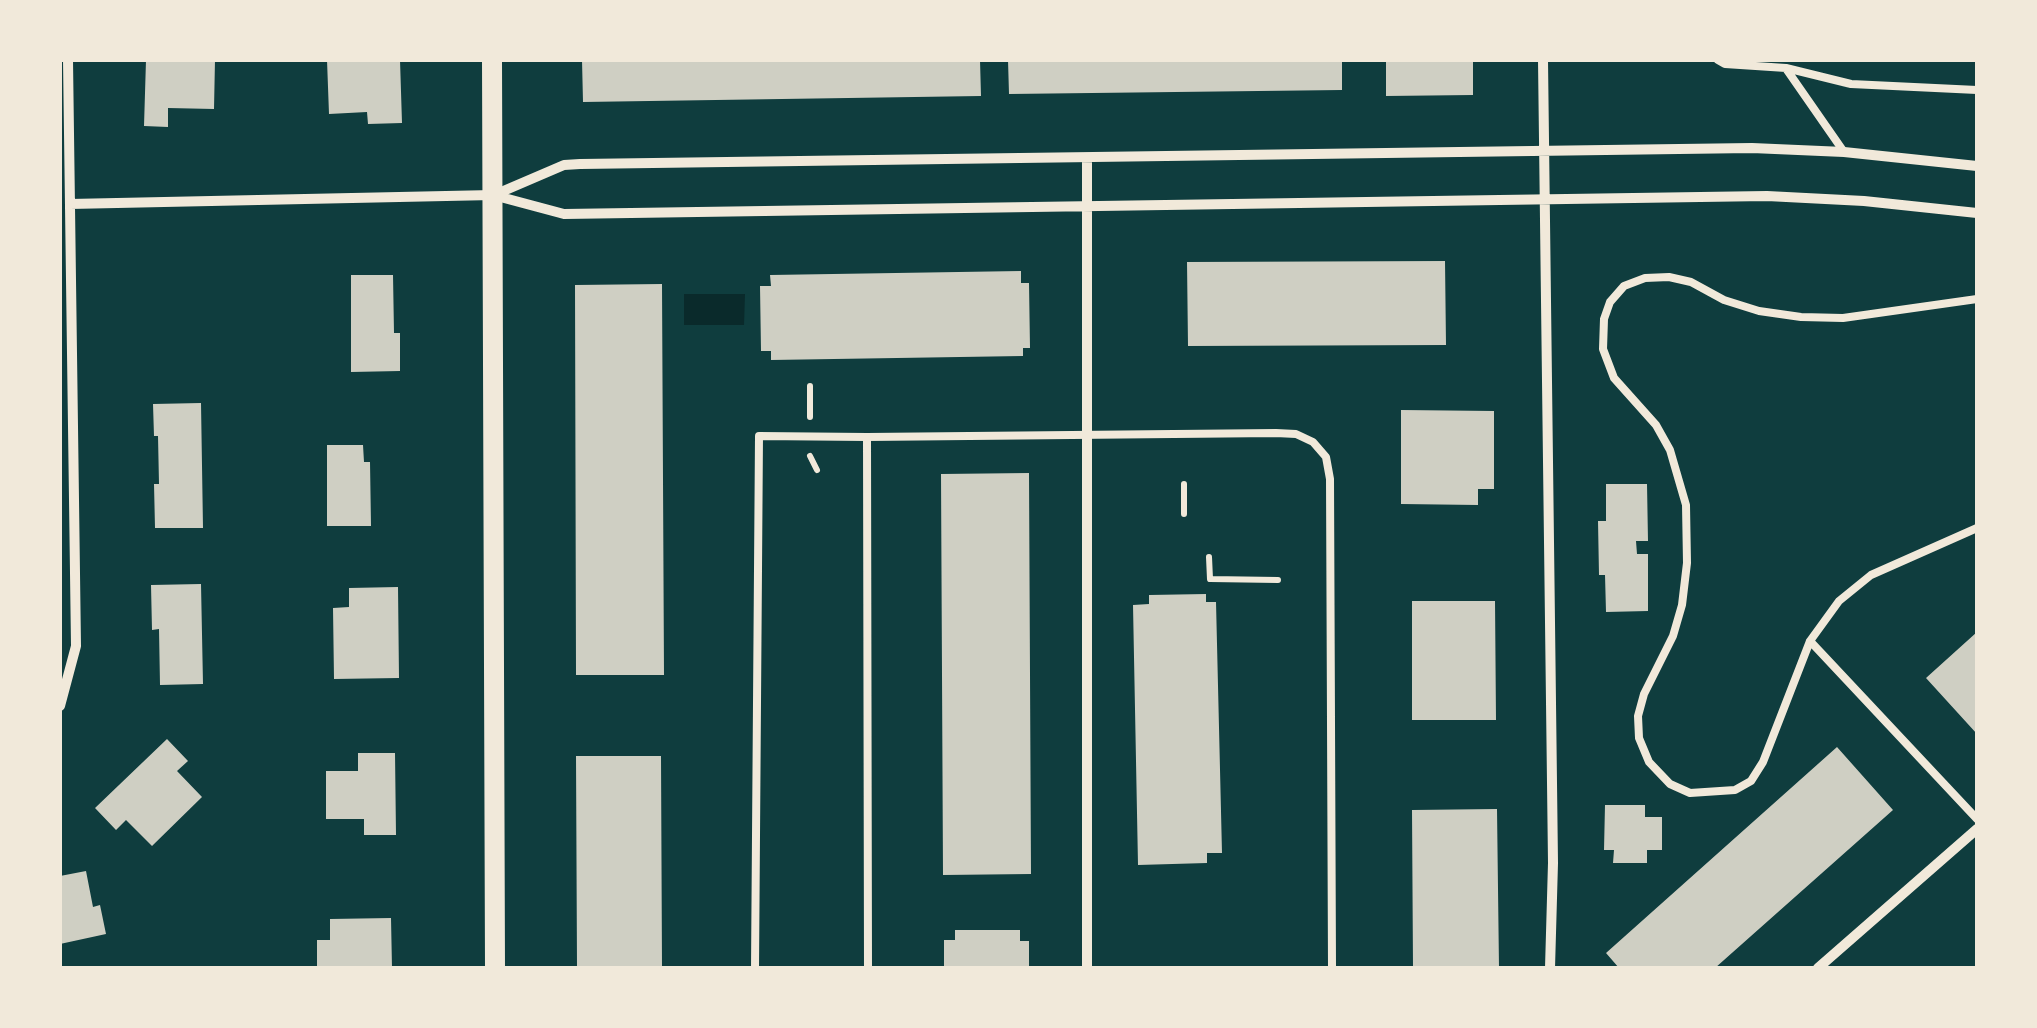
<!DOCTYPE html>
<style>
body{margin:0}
#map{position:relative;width:2037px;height:1028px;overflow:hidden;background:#0f3d3e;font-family:"Public Sans",sans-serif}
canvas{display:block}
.frame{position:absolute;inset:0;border:62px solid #f1e9da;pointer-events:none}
</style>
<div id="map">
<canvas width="2037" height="1028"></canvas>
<div class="frame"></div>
</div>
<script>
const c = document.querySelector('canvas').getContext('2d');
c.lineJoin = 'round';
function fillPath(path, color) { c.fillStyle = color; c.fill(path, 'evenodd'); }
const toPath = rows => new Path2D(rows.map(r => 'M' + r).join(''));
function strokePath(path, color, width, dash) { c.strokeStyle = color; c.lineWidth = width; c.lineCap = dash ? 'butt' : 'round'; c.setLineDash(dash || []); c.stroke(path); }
fillPath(toPath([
 [684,294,745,294,744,325,684,325]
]), '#0a2a2b');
fillPath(toPath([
 [146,60,215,60,214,109,168,108,168,127,144,126],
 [327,60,400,60,402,123,368,124,367,112,329,114],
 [582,60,980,60,981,96,583,102],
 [1008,60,1342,60,1342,90,1009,94],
 [1386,60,1473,60,1473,95,1386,96],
 [1445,261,1446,345,1188,346,1187,262],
 [1021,271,1021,283,1029,283,1030,348,1023,348,1023,356,771,360,771,351,761,351,760,286,771,286,770,275],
 [351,275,393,275,394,333,400,333,400,371,351,372],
 [662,284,664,675,576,675,575,285],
 [201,403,203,528,155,528,154,484,159,484,158,436,154,436,153,404],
 [1401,410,1494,411,1494,489,1478,489,1478,505,1401,504],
 [327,445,363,445,364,462,370,462,371,526,327,526],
 [1029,473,1031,874,943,875,941,474],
 [1606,484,1647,484,1648,541,1636,541,1637,554,1648,554,1648,611,1606,612,1605,575,1599,575,1598,521,1606,521],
 [201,584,203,684,160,685,159,629,152,630,151,585],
 [398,587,399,678,334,679,333,608,349,607,349,588],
 [1206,594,1206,602,1216,602,1222,853,1207,853,1207,863,1138,865,1133,605,1149,604,1149,595],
 [1412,601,1495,601,1496,720,1412,720],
 [1977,632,1977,734,1926,678],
 [167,739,188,761,177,771,202,797,152,846,126,820,116,830,95,808],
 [1837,747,1893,810,1715,968,1619,968,1606,953],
 [358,753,395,753,396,835,364,835,364,819,326,819,326,771,358,771],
 [576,756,661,756,662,968,577,968],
 [1605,805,1645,805,1645,817,1662,817,1662,850,1647,850,1647,863,1613,863,1614,850,1604,850],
 [1497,809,1499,968,1413,968,1412,810],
 [86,871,93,907,100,905,106,934,60,944,60,876],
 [391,918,392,968,317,968,317,940,330,940,330,919],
 [955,930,1020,930,1020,941,1029,941,1029,968,944,968,944,940,955,940]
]), '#cfcfc3');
strokePath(toPath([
 [810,417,810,386],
 [810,456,817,470],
 [1184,484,1184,514],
 [1209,557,1210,579,1278,580]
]), '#f1e9da', 6);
strokePath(toPath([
 [1718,60,1725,64,1786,68,1851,84,1977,90],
 [1787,70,1844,152],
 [1977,299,1843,318,1801,317,1759,311,1724,300,1691,282,1669,277,1645,278,1624,286,1610,302,1604,319,1603,349,1614,378,1656,425,1670,450,1686,505,1687,563,1682,605,1673,636,1644,694,1638,716,1639,738,1649,762,1670,784,1690,793,1735,790,1751,781,1763,762,1810,641,1839,601,1871,575,1977,528],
 [1810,641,1977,819],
 [755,968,759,436,867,437],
 [868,968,867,437,1276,433,1296,434,1313,442,1326,457,1330,479,1332,968]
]), '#f1e9da', 8);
strokePath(toPath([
 [1543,60,1553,863,1550,968],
 [494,195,564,165,580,164,1752,148,1844,152,1977,166],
 [70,204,493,195,564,214,1767,196,1864,201,1977,213],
 [60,706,76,646,68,60],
 [1087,968,1087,158],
 [1818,968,1977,829]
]), '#f1e9da', 10);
strokePath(toPath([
 [492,60,495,968]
]), '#f1e9da', 20);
</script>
